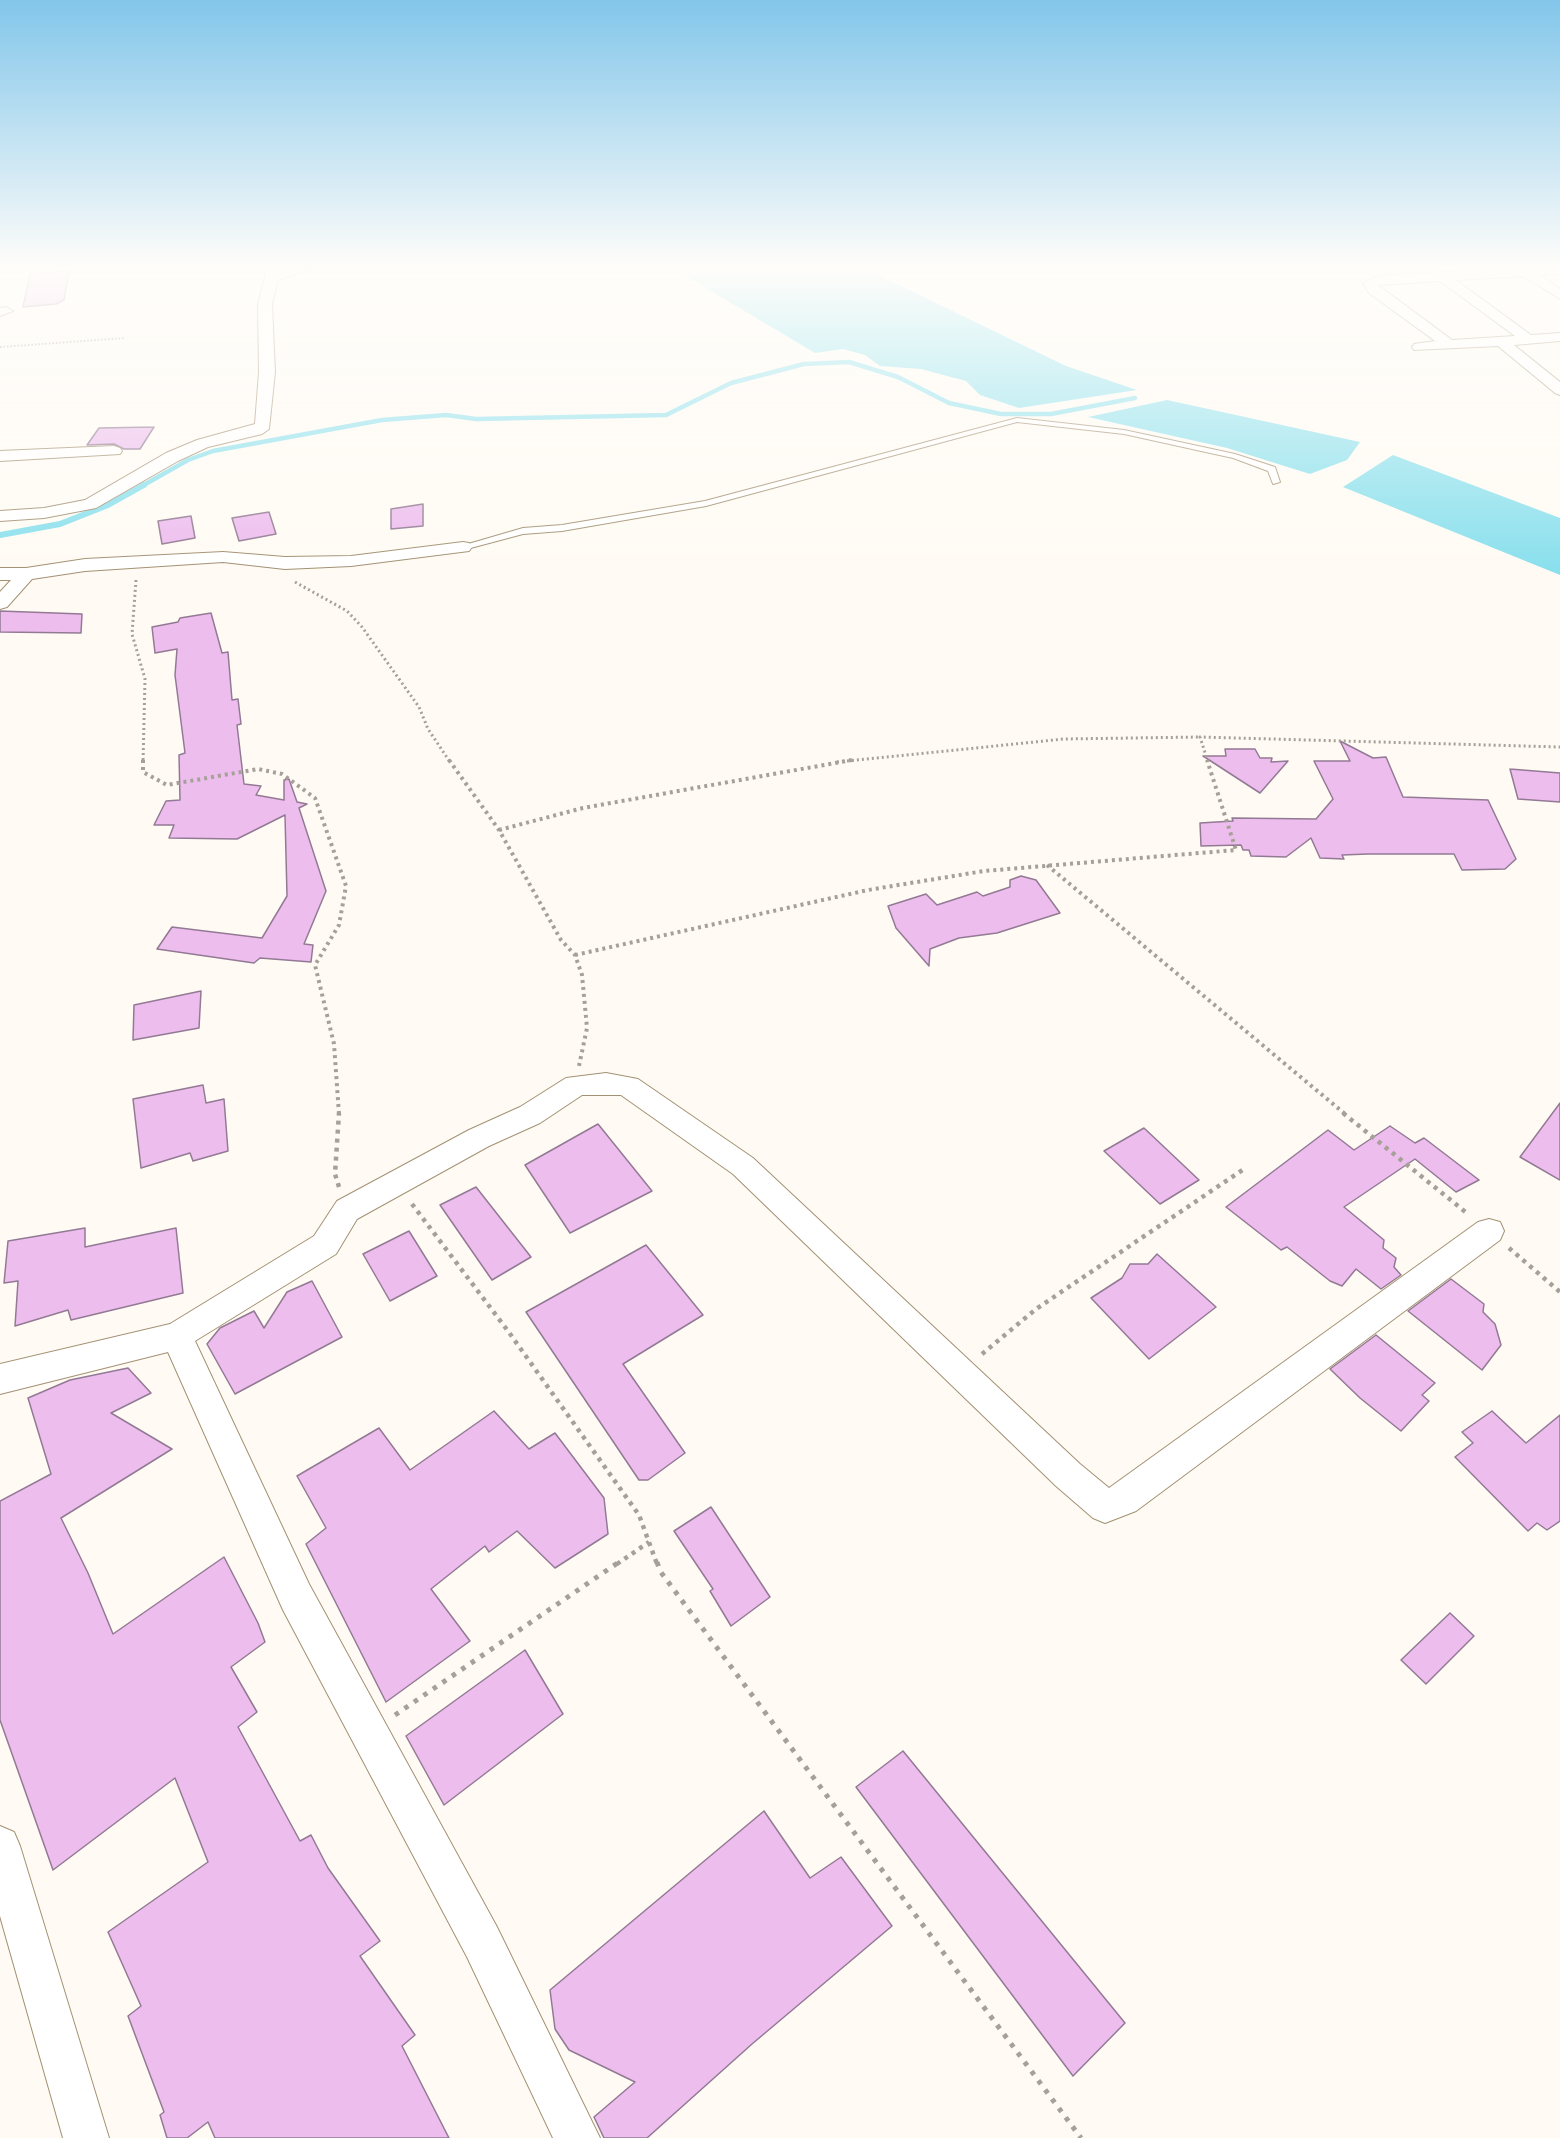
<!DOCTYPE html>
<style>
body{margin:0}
canvas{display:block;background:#fffbf4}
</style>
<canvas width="1560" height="2138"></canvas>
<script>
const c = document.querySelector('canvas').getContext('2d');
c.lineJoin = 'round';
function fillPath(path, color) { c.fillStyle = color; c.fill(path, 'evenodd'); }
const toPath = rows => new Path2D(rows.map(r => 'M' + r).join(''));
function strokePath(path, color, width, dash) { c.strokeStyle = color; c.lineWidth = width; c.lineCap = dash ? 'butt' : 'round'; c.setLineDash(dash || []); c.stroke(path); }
fillPath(toPath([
 [674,269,866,269,1066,366,1137,390,1019,408,980,395,966,381,921,369,880,366,865,355,843,349,815,353],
 [1167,400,1360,442,1347,460,1310,474,1227,448,1088,417],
 [1393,455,1560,518,1560,575,1343,487]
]), '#8ae0ed');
strokePath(toPath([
 [142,486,188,460,213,451,382,420,446,415,476,419,666,415,731,383,804,364,849,362,898,377,949,403,1001,414,1051,414,1135,398]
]), '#8ae0ed', 4.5);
strokePath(toPath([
 [0,535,60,524,108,505,144,485]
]), '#8ae0ed', 6);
const building = toPath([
 [69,271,64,300,56,304,23,307,30,274,69,271],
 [154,427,140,449,124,449,114,444,87,445,99,428,154,427],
 [423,504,423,526,391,529,391,509,423,504],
 [269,512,276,534,239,541,232,518,269,512],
 [191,516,195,538,162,544,158,521,191,516],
 [0,611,82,614,81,633,0,632,0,611],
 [211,613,222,653,228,652,232,700,238,699,241,724,237,725,244,784,261,786,256,795,284,800,284,780,289,779,297,802,307,804,299,808,326,891,304,944,313,945,311,962,260,958,254,963,157,949,172,927,262,938,287,896,285,815,237,839,169,838,174,825,154,825,166,801,180,800,179,755,185,753,175,675,177,649,155,653,152,627,178,622,180,618,211,613],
 [1340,741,1373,758,1386,757,1403,797,1488,800,1516,859,1505,869,1462,870,1454,854,1368,854,1342,855,1344,859,1320,858,1311,838,1286,857,1251,856,1249,850,1243,850,1241,845,1201,846,1200,823,1233,821,1232,818,1316,819,1333,799,1314,761,1350,761,1340,741],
 [1225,749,1255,749,1260,758,1272,758,1271,762,1288,761,1260,793,1203,756,1226,756,1225,749],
 [1510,769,1560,773,1560,802,1518,799,1510,769],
 [1021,876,1036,880,1060,913,997,933,959,938,930,949,929,966,896,928,888,906,926,894,937,905,977,892,983,896,1010,887,1010,880,1021,876],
 [201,991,199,1028,133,1040,134,1005,201,991],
 [203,1085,206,1103,224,1099,228,1151,193,1161,190,1153,141,1168,133,1099,203,1085],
 [1560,1103,1560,1180,1520,1157,1560,1103],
 [598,1124,652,1191,570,1233,525,1165,598,1124],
 [1390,1126,1415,1143,1424,1138,1479,1180,1456,1192,1415,1159,1344,1207,1384,1240,1383,1248,1396,1258,1394,1267,1401,1275,1381,1289,1356,1269,1342,1286,1330,1281,1287,1247,1281,1250,1226,1207,1328,1130,1354,1150,1390,1126],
 [1144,1128,1199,1180,1160,1204,1104,1151,1144,1128],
 [476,1187,531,1257,492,1280,440,1205,476,1187],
 [85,1228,85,1247,176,1228,183,1293,71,1320,68,1310,15,1326,18,1281,4,1283,8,1241,85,1228],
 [409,1231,437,1276,390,1301,363,1254,409,1231],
 [646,1245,703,1315,623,1364,685,1453,648,1480,639,1480,526,1312,646,1245],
 [1157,1254,1216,1307,1149,1359,1091,1298,1122,1278,1130,1264,1148,1264,1157,1254],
 [1451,1279,1484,1304,1483,1312,1495,1324,1501,1345,1482,1370,1408,1311,1451,1279],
 [312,1281,342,1337,235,1394,207,1344,220,1328,254,1311,264,1328,287,1292,312,1281],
 [1376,1335,1435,1383,1422,1395,1429,1401,1401,1431,1360,1398,1330,1369,1376,1335],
 [128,1368,151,1393,111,1413,172,1449,61,1518,88,1573,113,1634,224,1557,258,1623,265,1642,231,1667,257,1712,238,1727,300,1841,311,1835,328,1868,380,1941,360,1956,415,2035,402,2046,449,2138,215,2138,208,2122,187,2138,167,2138,160,2115,164,2112,128,2016,141,2006,108,1932,208,1862,175,1778,53,1870,0,1720,0,1501,51,1474,28,1398,70,1380,128,1368],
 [494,1411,529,1449,555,1433,604,1498,608,1534,555,1568,517,1531,489,1552,485,1546,431,1589,470,1641,386,1702,306,1544,326,1528,297,1476,379,1428,410,1470,494,1411],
 [1492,1411,1526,1443,1560,1415,1560,1521,1547,1530,1537,1523,1528,1531,1455,1457,1473,1443,1462,1432,1492,1411],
 [711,1507,770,1597,731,1626,710,1591,713,1589,674,1531,711,1507],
 [1450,1613,1474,1636,1426,1684,1401,1660,1450,1613],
 [525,1650,563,1714,444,1805,406,1736,525,1650],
 [903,1751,1125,2023,1073,2076,856,1787,903,1751],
 [764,1811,810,1878,841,1857,892,1926,752,2044,647,2138,604,2138,594,2117,635,2082,569,2050,555,2029,550,1990,764,1811]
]);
fillPath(building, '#edbdee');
strokePath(building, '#937a94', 1.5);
const service = toPath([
 [1017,418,1124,430,1235,454,1275,467,1280,482,1273,484,1268,471,1233,458,1124,434,1017,422,706,506,562,531,523,534,463,550,458,547,523,528,562,525,705,501,1017,418]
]);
const minor = toPath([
 [267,269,312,269,278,280,272,304,275,372,269,429,262,434,208,447,178,461,96,508,44,518,0,521,0,511,44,508,85,500,166,453,197,440,255,424,259,372,258,304,267,269],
 [1498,269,1560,269,1560,274,1540,275,1560,289,1560,299,1523,276,1456,280,1531,335,1560,333,1560,341,1514,345,1560,382,1560,395,1555,393,1498,346,1414,350,1412,347,1414,344,1435,341,1369,293,1363,283,1378,276,1498,269],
 [1440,281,1515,336,1452,340,1378,285,1440,281],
 [6,307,13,311,0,316,0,308,6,307],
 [114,446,120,448,122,451,120,454,0,461,0,451,114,446],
 [463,542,469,543,472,547,469,551,351,566,285,569,223,562,85,571,32,579,7,607,0,609,0,592,11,580,0,580,0,568,26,568,85,559,223,552,285,557,351,556,463,542],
 [606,1073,638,1079,753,1158,1080,1464,1109,1488,1478,1222,1489,1219,1500,1222,1504,1231,1500,1240,1136,1511,1105,1523,1093,1518,1056,1486,733,1174,621,1095,582,1095,540,1123,489,1146,357,1219,336,1254,195,1341,309,1584,497,1927,600,2138,553,2138,467,1957,283,1610,168,1352,0,1394,0,1364,170,1324,314,1236,337,1201,469,1130,520,1107,566,1078,606,1073],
 [0,1826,14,1832,20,1846,109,2138,63,2138,0,1916,0,1826]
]);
strokePath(service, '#a39173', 2);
strokePath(minor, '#a39173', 2);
strokePath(toPath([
 [0,347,125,338]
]), '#a6a198', 2, [1.5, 2]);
strokePath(toPath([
 [136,580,132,634,145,679,143,762],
 [295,582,347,611,362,627,419,707,428,729,450,762],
 [837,762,1064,739,1200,737],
 [1208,762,1200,737,1560,747]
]), '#a6a198', 3, [2, 3]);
strokePath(toPath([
 [143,760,143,772,167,785,258,769,282,774,315,798,346,886,339,925,315,965,334,1044,339,1114],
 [449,760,499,830,561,940,575,955,582,975,587,1028,579,1066],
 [499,830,583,808,852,760],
 [1047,865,1345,1114],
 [575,955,868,890,984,871,1236,850,1207,760]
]), '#a6a198', 4, [3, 4]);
strokePath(toPath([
 [1343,1113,1468,1214],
 [339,1187,335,1174,339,1113],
 [412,1204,508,1331,639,1515,657,1564],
 [1509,1248,1560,1292],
 [982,1354,1036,1309,1244,1169],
 [617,1564,649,1542]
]), '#a6a198', 4.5, [4, 5]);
strokePath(toPath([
 [657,1562,660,1571,1081,2138],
 [395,1715,619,1562]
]), '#a6a198', 5, [4.5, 7]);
fillPath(service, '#fff');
fillPath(minor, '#fff');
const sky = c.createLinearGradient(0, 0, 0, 569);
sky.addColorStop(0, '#82c6ea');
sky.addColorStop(0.47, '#fffdfa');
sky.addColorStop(1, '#fffdfa00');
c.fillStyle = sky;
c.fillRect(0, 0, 1560, 569);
</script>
